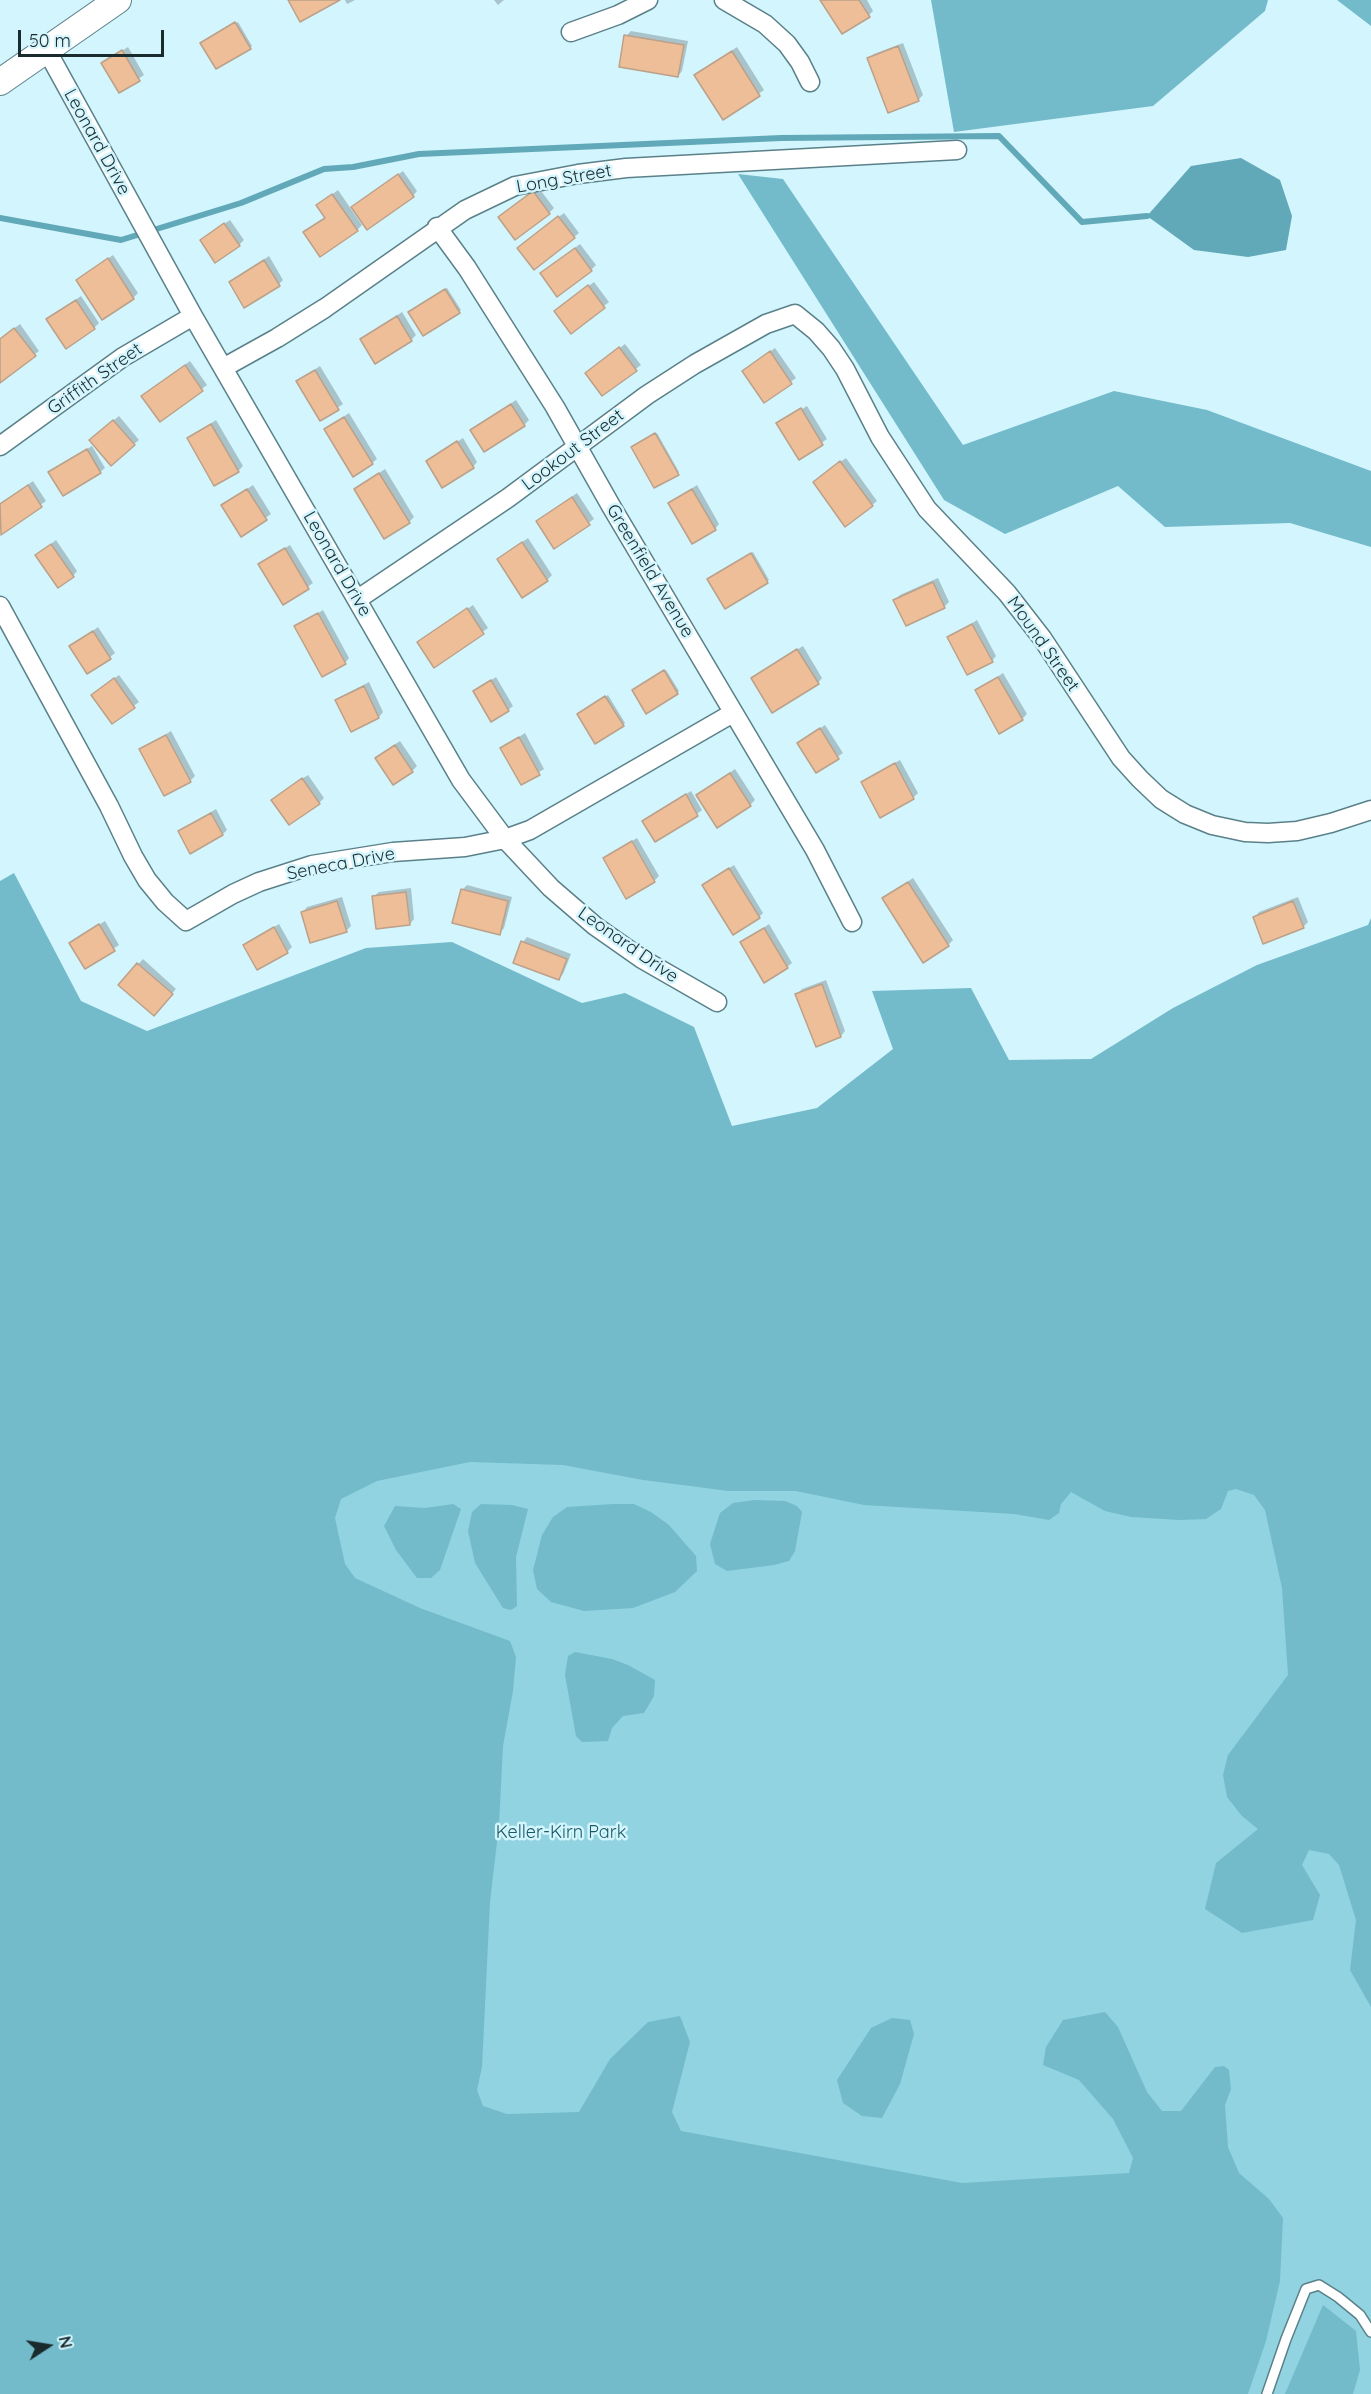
<!DOCTYPE html>
<style>
body{margin:0}
#map{position:relative;width:1371px;height:2394px;overflow:hidden;background:#d3f5fd;font-family:Quicksand,sans-serif}
canvas{display:block}
.north{position:absolute;left:18px;top:2316px;width:60px;height:60px;-webkit-text-stroke:4px #d3f5fd;paint-order:stroke;rotate:78deg;font-size:16px;font-weight:700;line-height:24px;text-align:center;color:#1a2b2e}
.north::after{content:'';display:block;margin:auto;width:21px;height:27px;background:#1a2b2e;clip-path:polygon(50% 0,100% 100%,50% 72%,0 100%)}
.scale{position:absolute;left:18px;top:30px;width:146px;height:27px;box-sizing:border-box;border:3px solid #1a2b2e;border-top:0;padding-left:8px;font-size:18px;line-height:21px;white-space:nowrap;color:#1a2b2e;-webkit-text-stroke:4px #d3f5fd;paint-order:stroke}
</style>
<div id="map">
<canvas width="1371" height="2394"></canvas>
<div class="north">N</div>
<div class="scale">50 m</div>
</div>
<script>
const c = document.querySelector('canvas').getContext('2d');
c.lineJoin = 'round';
function fillPath(path, color) { c.fillStyle = color; c.fill(path, 'evenodd'); }
const toPath = rows => new Path2D(rows.map(r => 'M' + r).join(''));
function strokePath(path, color, width, dash) { c.strokeStyle = color; c.lineWidth = width; c.lineCap = dash ? 'butt' : 'round'; c.setLineDash(dash || []); c.stroke(path); }
function drawText(font, color, halo, rows, align = 'center') {
  c.font = font + ' Quicksand,sans-serif'; c.lineWidth = 5; c.setLineDash([]); c.textBaseline = 'middle'; c.strokeStyle = halo; c.fillStyle = color; for (const [text, x, y, turn = 0] of rows) {
    c.save(); c.translate(x, y); c.rotate((+turn || 0) * Math.PI / 180); c.textAlign = isNaN(turn) ? turn : align; if (halo) c.strokeText(text, 0, 0); c.fillText(text, 0, 0); c.restore();
  }
}
fillPath(toPath([
 [293,1211,1371,1524,1371,2394,0,2394,0,1307]
]), '#91d3e0');
fillPath(toPath([
 [931,0,1268,0,1265,11,1153,106,954,132],
 [1337,0,1371,0,1371,26],
 [738,174,783,179,963,445,1114,391,1207,410,1371,471,1371,547,1290,523,1165,527,1118,486,1005,534,944,500],
 [14,873,81,1001,147,1031,366,948,452,942,582,1003,625,993,694,1027,732,1126,817,1108,893,1049,872,991,971,988,1009,1060,1091,1059,1173,1008,1257,965,1368,925,1371,918,1371,2007,1350,1970,1356,1920,1339,1865,1329,1854,1309,1850,1302,1865,1320,1895,1313,1920,1242,1933,1205,1909,1216,1863,1258,1829,1242,1816,1227,1797,1223,1775,1228,1755,1288,1675,1282,1588,1265,1510,1254,1495,1236,1489,1228,1491,1221,1509,1206,1519,1179,1520,1131,1517,1105,1511,1071,1492,1061,1504,1059,1513,1049,1520,1014,1514,864,1505,796,1491,728,1491,698,1487,643,1480,563,1465,470,1462,377,1481,341,1499,335,1518,345,1564,355,1578,420,1608,510,1641,516,1657,513,1691,503,1746,499,1825,490,1902,482,2067,477,2090,483,2106,507,2114,579,2112,610,2059,648,2022,680,2016,690,2042,672,2112,681,2131,962,2183,1129,2173,1133,2158,1113,2119,1079,2080,1043,2065,1046,2047,1063,2020,1105,2012,1118,2027,1147,2092,1162,2111,1181,2111,1215,2067,1224,2066,1229,2070,1231,2089,1225,2105,1228,2147,1239,2173,1269,2199,1283,2218,1280,2281,1266,2341,1248,2394,0,2394,0,881],
 [755,1500,785,1501,797,1506,802,1512,795,1551,789,1561,774,1565,727,1571,715,1564,710,1544,720,1513,733,1503],
 [453,1504,461,1509,440,1570,431,1578,417,1578,396,1550,384,1526,395,1506,425,1508],
 [481,1504,512,1505,528,1509,516,1557,517,1606,511,1610,503,1608,475,1563,468,1531,472,1512],
 [613,1504,634,1504,651,1512,669,1525,696,1556,697,1571,675,1592,633,1608,584,1611,551,1602,537,1589,533,1570,542,1535,553,1517,567,1507],
 [575,1652,612,1659,628,1665,655,1680,654,1696,644,1713,623,1716,612,1728,608,1741,582,1742,576,1736,565,1675,568,1656],
 [892,2018,910,2020,914,2034,900,2084,882,2118,862,2116,843,2103,837,2080,871,2028],
 [1323,2305,1356,2331,1360,2370,1353,2394,1285,2394]
]), '#73bbca');
fillPath(toPath([
 [1241,158,1280,180,1292,216,1286,250,1248,257,1194,250,1147,216,1191,166]
]), '#61a9b8');
fillPath(toPath([
 [345,0,355,0,347,4],
 [494,0,504,0,498,5],
 [822,0,867,0,873,11,869,15],
 [238,22,252,46,250,48,204,41],
 [631,31,688,41,682,71,678,76,626,36],
 [903,43,923,95,918,100,869,58,874,54],
 [128,47,144,75,120,91,103,63],
 [737,47,764,90,724,118,696,75],
 [403,171,417,191,413,196,358,203],
 [538,187,554,208,549,213,505,212],
 [338,190,362,225,357,230,310,228,326,217,318,205],
 [564,213,579,233,574,237,524,243],
 [230,220,244,240,239,245,206,236],
 [580,244,596,265,591,270,547,269],
 [113,255,138,293,133,298,77,280],
 [269,256,283,280,279,284,231,282],
 [594,282,609,302,571,332,560,307],
 [447,288,461,310,459,312,412,310],
 [81,296,99,323,94,328,48,319],
 [402,312,416,335,411,340,362,339],
 [20,324,39,351,0,381,0,339],
 [625,344,641,365,602,394,592,369],
 [775,348,796,378,764,401,743,371],
 [190,361,207,385,161,420,148,392],
 [320,366,343,404,321,419,298,381],
 [516,400,529,420,524,425,472,430],
 [807,406,827,439,799,458,781,422],
 [349,413,377,459,372,463,326,429],
 [119,416,139,440,134,444,96,435],
 [216,420,243,466,238,471,189,438],
 [657,433,679,472,678,473,634,445],
 [463,438,477,462,473,467,428,461],
 [92,446,105,468,100,472,55,468],
 [846,458,877,501,872,505,819,477],
 [385,469,414,517,409,522,356,489],
 [33,481,46,501,2,532,0,504],
 [253,485,271,514,241,535,223,505],
 [697,485,719,524,715,529,670,503],
 [577,493,594,519,555,547,538,521],
 [528,538,552,575,547,580,498,559],
 [56,540,77,571,73,576,37,555],
 [290,545,313,583,284,603,260,564],
 [753,552,769,580,725,607,711,578],
 [938,578,949,602,944,607,895,600,900,595],
 [473,605,488,628,434,666,424,638],
 [323,610,349,658,345,663,296,627],
 [977,620,996,656,992,661,949,638],
 [98,627,115,653,110,657,71,647],
 [803,646,822,678,818,683,753,678],
 [666,670,679,691,677,693,636,689],
 [1003,673,1027,714,1022,719,976,691],
 [119,675,139,702,112,722,97,691],
 [496,677,513,706,508,710,475,691],
 [369,682,383,712,379,717,351,730,337,700,342,696],
 [608,695,625,723,623,725,580,712],
 [825,725,843,753,817,771,799,743],
 [171,731,195,776,190,781,141,750],
 [525,733,544,769,522,783,502,748],
 [400,741,417,766,412,771,382,753],
 [900,760,918,793,913,798,862,782],
 [735,769,755,800,750,805,698,795],
 [308,775,324,798,319,803,278,795],
 [691,791,702,810,697,814,644,821],
 [216,809,227,830,223,834,180,831],
 [637,838,659,876,654,881,605,858],
 [734,865,763,913,759,917,704,885],
 [913,878,953,940,948,945,884,898],
 [467,885,512,897,504,928,500,933,462,890],
 [411,888,414,919,410,924,374,896,379,892],
 [342,897,351,926,346,931,303,912,307,907],
 [1298,897,1308,922,1303,927,1255,917,1259,912],
 [105,921,119,945,85,967,70,943],
 [279,924,292,947,287,952,245,945],
 [769,924,792,963,787,967,742,943],
 [527,937,571,954,563,974,558,979,523,942],
 [143,959,176,989,158,1009,120,984],
 [826,980,845,1031,841,1036,817,1045,797,994,802,989]
]), '#0003');
strokePath(toPath([
 [0,218,121,240,241,203,324,169,353,167,419,154,781,138,999,136,1082,222,1147,216]
]), '#61a9b8', 6);
const building = toPath([
 [288,0,340,0,300,22,288,0],
 [820,0,859,0,870,17,842,34,820,0],
 [235,22,251,49,216,69,200,43,235,22],
 [624,35,684,45,678,77,619,67,624,35],
 [898,46,919,101,888,113,867,58,898,46],
 [122,50,140,81,119,93,101,63,122,50],
 [732,51,760,96,723,120,694,75,732,51],
 [398,174,414,197,367,230,351,207,398,174],
 [533,191,550,214,515,240,498,217,533,191],
 [332,194,358,231,320,257,303,232,325,218,316,205,332,194],
 [558,216,575,238,534,270,517,248,558,216],
 [224,223,240,246,215,263,200,240,224,223],
 [575,248,592,271,557,297,540,273,575,248],
 [108,258,134,299,102,320,76,280,108,258],
 [264,260,280,286,244,308,229,282,264,260],
 [588,285,605,308,571,334,554,311,588,285],
 [445,289,460,313,423,336,408,312,445,289],
 [76,300,95,329,66,349,46,319,76,300],
 [397,316,412,341,375,364,360,339,397,316],
 [14,328,36,356,0,383,0,339,14,328],
 [619,347,637,371,602,396,585,373,619,347],
 [770,351,792,384,764,403,742,371,770,351],
 [185,365,203,391,160,422,141,396,185,365],
 [315,370,339,410,320,421,296,381,315,370],
 [511,404,525,426,484,452,470,430,511,404],
 [801,408,823,445,799,460,776,423,801,408],
 [344,417,373,464,353,477,324,429,344,417],
 [113,420,135,445,111,466,89,440,113,420],
 [211,424,239,472,214,486,187,438,211,424],
 [655,433,679,475,654,488,631,447,655,433],
 [457,441,474,468,442,488,426,461,457,441],
 [87,449,101,473,63,496,48,472,87,449],
 [840,461,873,506,845,527,813,482,840,461],
 [379,473,410,523,384,539,354,489,379,473],
 [28,485,42,507,1,535,0,504,28,485],
 [247,489,267,520,241,537,221,505,247,489],
 [692,489,716,530,692,544,668,503,692,489],
 [572,497,590,525,554,549,536,521,572,497],
 [522,542,548,581,522,598,497,559,522,542],
 [51,544,74,577,58,588,35,555,51,544],
 [285,548,309,589,283,605,258,564,285,548],
 [751,553,768,583,725,609,707,579,751,553],
 [933,582,945,608,906,626,893,600,933,582],
 [467,608,484,634,434,668,417,642,467,608],
 [318,613,346,664,322,677,294,626,318,613],
 [972,624,993,662,967,675,947,637,972,624],
 [93,631,111,659,87,674,69,646,93,631],
 [797,649,819,684,772,713,751,678,797,649],
 [664,670,678,694,646,714,632,690,664,670],
 [998,677,1023,720,999,734,975,690,998,677],
 [114,678,135,708,112,724,91,695,114,678],
 [491,680,509,711,491,722,473,691,491,680],
 [364,686,379,718,351,732,335,700,364,686],
 [605,696,624,726,595,744,577,714,605,696],
 [820,728,839,759,816,773,797,743,820,728],
 [166,735,191,782,164,796,139,749,166,735],
 [519,737,540,775,521,785,500,748,519,737],
 [395,745,413,772,393,785,375,758,395,745],
 [895,763,914,799,880,818,861,782,895,763],
 [730,773,751,806,717,828,696,795,730,773],
 [302,778,320,804,289,825,271,800,302,778],
 [686,794,698,816,655,842,642,821,686,794],
 [211,813,223,835,190,854,178,831,211,813],
 [632,841,655,882,626,899,603,858,632,841],
 [729,868,760,918,733,935,702,885,729,868],
 [908,882,949,946,923,963,882,898,908,882],
 [461,889,508,901,500,935,452,923,461,889],
 [406,892,410,925,376,929,372,896,406,892],
 [337,901,347,932,310,943,301,912,337,901],
 [1293,901,1304,928,1263,944,1253,917,1293,901],
 [99,924,115,951,85,969,69,943,99,924],
 [274,927,288,953,257,970,243,945,274,927],
 [764,928,788,968,764,983,740,942,764,928],
 [521,941,567,959,559,980,513,963,521,941],
 [137,963,173,994,154,1016,118,985,137,963],
 [822,984,841,1037,816,1047,795,994,822,984]
]);
fillPath(building, '#edbe97');
strokePath(building, '#bca18a', 1.5);
const service = toPath([
 [1267,2394,1286,2339,1306,2289,1319,2285,1338,2297,1360,2315,1371,2332]
]);
const minor = toPath([
 [724,0,765,24,787,44,800,62,810,82],
 [571,32,618,15,648,0],
 [46,49,193,316,461,780,505,839,551,888,595,926,642,959,717,1002],
 [437,227,467,268,555,407,611,506,815,850,852,922],
 [223,368,277,338,325,308,465,210,515,186,578,174,626,168,957,150],
 [0,446,123,357,193,316],
 [358,599,508,498,647,395,695,364,766,324,795,314,816,331,831,348,845,369,880,437,927,509,1007,593,1042,638,1121,758,1140,779,1161,799,1185,814,1212,825,1245,832,1268,833,1297,831,1331,823,1371,810],
 [0,606,109,806,133,856,147,880,165,902,186,921,233,894,259,882,312,865,393,852,465,847,505,839,530,830,733,713]
]);
const secondary = toPath([
 [0,82,118,0]
]);
strokePath(service, '#5a8189', 12);
strokePath(minor, '#5a8189', 21);
strokePath(secondary, '#5a8189', 28);
strokePath(service, '#fff', 9);
strokePath(minor, '#fff', 18);
strokePath(secondary, '#fff', 26);
drawText('18px', '#1a2b2e', '#d3f5fd', [
 ["Leonard Drive",97,142,61],
 ["Long Street",564,179,-10],
 ["Griffith Street",95,379,-35],
 ["Lookout Street",573,450,-37],
 ["Leonard Drive",337,564,60],
 ["Greenfield Avenue",650,571,59],
 ["Mound Street",1043,644,55],
 ["Seneca Drive",341,864,-11],
 ["Leonard Drive",628,945,35]
]);
drawText('18px', '#1c5964', '#d3f5fd', [
 ["Keller-Kirn Park",561,1833]
]);
</script>
